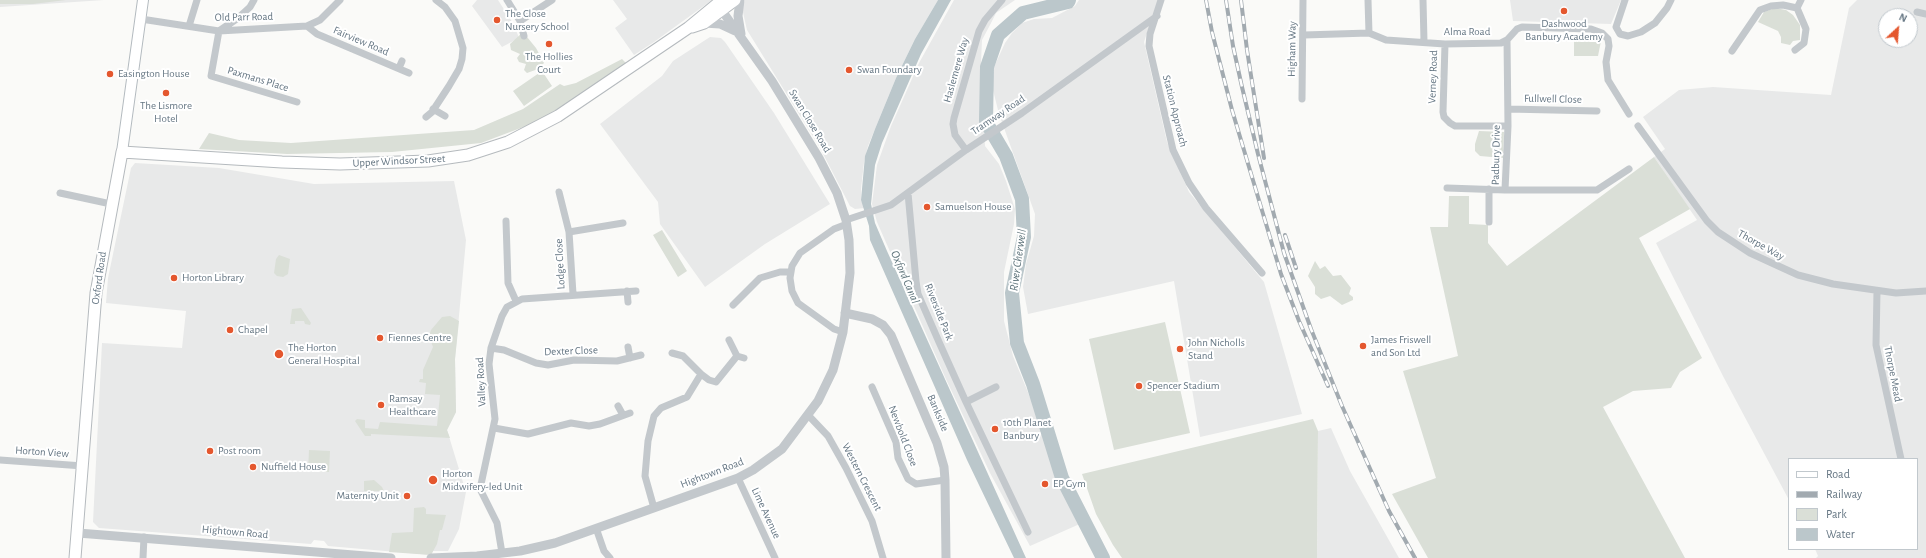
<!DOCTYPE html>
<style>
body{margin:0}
#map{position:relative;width:1926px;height:558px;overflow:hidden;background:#fafaf8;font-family:"Alegreya Sans",sans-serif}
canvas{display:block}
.legend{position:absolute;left:1788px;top:458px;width:130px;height:92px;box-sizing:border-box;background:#fff;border:1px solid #c1c8cd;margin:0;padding:5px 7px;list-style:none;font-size:12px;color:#657683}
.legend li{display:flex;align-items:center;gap:8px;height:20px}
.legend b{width:20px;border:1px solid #c1c8cd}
.north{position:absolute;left:1878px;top:8px;width:40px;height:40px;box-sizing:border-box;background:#fff;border:1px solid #c1c8cd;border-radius:50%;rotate:26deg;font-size:11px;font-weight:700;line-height:16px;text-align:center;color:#657683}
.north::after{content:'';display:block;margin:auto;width:14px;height:18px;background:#e4572e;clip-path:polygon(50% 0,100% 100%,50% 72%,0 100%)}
</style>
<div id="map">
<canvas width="1926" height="558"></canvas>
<ul class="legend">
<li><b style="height:5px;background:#fff"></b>Road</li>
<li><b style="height:5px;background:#a2aab0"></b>Railway</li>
<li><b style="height:11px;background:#dadfd7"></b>Park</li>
<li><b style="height:11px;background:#bbc7cb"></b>Water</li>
</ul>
<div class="north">N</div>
</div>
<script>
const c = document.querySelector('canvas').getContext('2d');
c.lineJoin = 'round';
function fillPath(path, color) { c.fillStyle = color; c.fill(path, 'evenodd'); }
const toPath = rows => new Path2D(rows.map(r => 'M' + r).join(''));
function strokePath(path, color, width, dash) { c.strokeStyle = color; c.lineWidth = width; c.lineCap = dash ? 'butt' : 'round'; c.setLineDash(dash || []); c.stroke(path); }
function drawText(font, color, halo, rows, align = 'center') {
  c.font = font + ' "Alegreya Sans",sans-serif'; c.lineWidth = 4; c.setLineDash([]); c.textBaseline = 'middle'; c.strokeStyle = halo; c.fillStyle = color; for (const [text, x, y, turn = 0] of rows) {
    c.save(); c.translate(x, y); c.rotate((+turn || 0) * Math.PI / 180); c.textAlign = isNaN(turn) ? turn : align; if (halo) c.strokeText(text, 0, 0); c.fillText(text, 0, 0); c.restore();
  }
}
fillPath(toPath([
 [0,0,104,0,0,7],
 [477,0,498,0,514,25,519,38,502,47,472,6],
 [613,0,712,0,654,42,634,55,615,28,627,19],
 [745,0,938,0,915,39,896,78,868,146,864,162,861,189,861,200,865,208,855,209,850,206,820,148,747,30,742,8],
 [954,0,1015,0,996,13,990,25,982,40,981,63,985,146,999,164,1006,181,1015,209,1014,224,1004,272,1004,321,1013,356,1082,523,1030,546,990,473,945,377,877,222,872,204,877,165,891,126,919,63],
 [1079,0,1158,0,1144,42,1167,142,1189,192,1264,282,1302,414,1200,437,1174,281,1028,314,1023,287,1026,264,1034,236,1035,214,999,114,992,86,994,67,1005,43,1012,33,1022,23,1034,19,1052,18,1075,6],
 [1510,0,1621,0,1611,24,1513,21],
 [1857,0,1926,0,1926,558,1816,558,1818,556,1815,549,1917,549,1917,459,1789,459,1789,500,1724,378,1656,243,1697,220,1654,157,1665,149,1643,117,1679,90,1713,87,1831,95,1849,8],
 [1886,16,1910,16,1910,40,1886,40],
 [710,37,721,38,725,42,774,113,830,204,765,244,705,287,660,224,658,202,600,124,662,76,673,61],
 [135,163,219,168,314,184,454,181,466,240,455,359,456,412,447,430,466,492,459,529,448,551,433,551,431,555,328,546,324,541,314,540,311,544,99,528,93,522,102,343,182,348,186,311,106,303,108,278,131,168],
 [1331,428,1350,471,1399,558,1317,558,1318,431]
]), '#e8e9e9');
fillPath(toPath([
 [0,0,66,0,33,4,0,4],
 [1775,8,1786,10,1793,15,1800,25,1800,40,1793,41,1790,45,1781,43,1781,37,1778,31,1758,22,1764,12],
 [523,32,536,48,544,63,538,69,527,73,524,70,526,64,519,62,517,58,520,54,511,50,510,44],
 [1574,36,1592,36,1599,39,1601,41,1598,56,1574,56],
 [622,59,627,64,567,104,534,123,481,143,392,152,287,154,199,149,209,133,239,140,291,143,474,130,523,109,560,84,564,86,576,83],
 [542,71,552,86,524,106,513,91],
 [1479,131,1504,132,1503,158,1480,156,1475,151,1475,144],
 [1654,157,1690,209,1639,238,1702,358,1680,372,1671,388,1633,391,1603,407,1685,558,1428,558,1392,494,1436,478,1403,371,1458,356,1430,227,1448,227,1449,196,1469,196,1469,224,1488,225,1488,243,1507,266],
 [662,230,687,271,678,277,653,235],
 [279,255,290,259,288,274,283,277,277,276,274,273,276,259],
 [1315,261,1320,269,1325,266,1333,276,1341,275,1351,288,1349,294,1353,297,1353,300,1342,305,1330,296,1321,299,1315,294,1315,287,1308,276],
 [301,308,311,323,310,325,305,324,304,321,295,321,295,324,290,324,292,309],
 [450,316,459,321,455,359,456,412,447,430,450,438,371,434,371,436,365,436,355,421,357,419,365,420,365,428,378,429,380,422,437,426,440,395,425,394,426,383,419,382,420,379,423,379,423,370,433,347,429,336,431,330,442,317],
 [1165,322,1190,433,1114,450,1089,339],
 [1313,419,1318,431,1317,558,1122,558,1113,545,1096,514,1082,474],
 [309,450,330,451,329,472,308,471],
 [374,480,382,487,384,491,364,491,364,481],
 [424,507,426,509,426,514,446,515,442,530,440,530,437,544,431,555,389,552,392,533,413,532,414,508]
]), '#dadfd7');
fillPath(toPath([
 [938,0,951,0,921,54,882,143,875,165,871,204,875,223,887,251,1026,558,1014,558,967,460,870,240,869,226,861,200,865,156,875,129,896,78,915,39]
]), '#bbc7cb');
strokePath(toPath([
 [1069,0,1068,2,1023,13,998,35,987,67,986,122,1006,156,1022,199,1024,237,1012,293,1017,343,1033,384,1062,478,1103,558]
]), '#bbc7cb', 14);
const secondary = toPath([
 [122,152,143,0]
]);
const primary = toPath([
 [692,27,704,23,735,0],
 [75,558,96,293,122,152,282,162,340,164,428,161,468,155,508,142,558,116,688,28,722,0]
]);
strokePath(secondary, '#b3babf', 12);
strokePath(primary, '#b5babe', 13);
strokePath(toPath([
 [507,0,520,21,524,36],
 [1161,0,1150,34,1149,46,1173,150,1189,183,1206,208,1262,273],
 [1368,0,1369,33],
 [1423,0,1424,41],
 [1625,0,1616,27,1620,34,1628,36,1641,32,1655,23,1667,8,1671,0],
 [1797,8,1801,0],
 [1917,12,1926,14],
 [141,19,219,31,307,26,320,20,340,0],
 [520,21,552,0],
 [189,26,197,0],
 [307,26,317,34,409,73],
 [219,31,211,76,297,102],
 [219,31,238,18,250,7,254,0],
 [1304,35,1369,33,1386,40,1445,44,1501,43,1507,40,1517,29,1522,27,1591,29,1602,33,1608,39,1609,46,1606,62,1608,80,1629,114],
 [1507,40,1508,126,1505,190,1597,190,1629,169],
 [1445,44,1443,112,1444,117,1450,123,1455,126,1508,126],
 [1732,51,1760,10,1771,6,1783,5,1797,8,1806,29,1804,43,1795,50],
 [399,68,402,61],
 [1302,99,1303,0],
 [433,109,445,116],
 [1508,109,1597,111],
 [426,117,432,112,449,86,459,69,462,59,463,48,455,21,445,7,436,0],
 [1638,126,1707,221,1718,232,1750,253,1798,275,1833,284,1896,293,1926,291],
 [966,150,955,135,953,124,954,118,979,31,985,20,1002,0],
 [1447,188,1505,190],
 [559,192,569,232,573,294],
 [60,193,111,204],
 [908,193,916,281,918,294,939,342,966,402,996,387],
 [846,220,891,205,966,150,1022,113,1157,16],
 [506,221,508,283,516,301],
 [1489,222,1489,189],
 [569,232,623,223],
 [627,291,628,302],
 [1877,291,1876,345,1901,459],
 [733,305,760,278,780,272,790,272],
 [843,332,834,329,798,303,792,291,790,278,792,266,800,253,834,229,847,224],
 [729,340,737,356],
 [628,347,630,358],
 [491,348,504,350,536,363,548,365,574,360,617,361,641,355],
 [672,353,683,356,701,374],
 [872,387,896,442,898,458,908,479,916,484,945,480],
 [966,402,1028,532],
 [618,406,623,415],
 [808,415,828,436,846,468,872,521,883,558],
 [494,428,528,434,571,423,589,426,600,424,630,413],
 [0,460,83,466],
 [738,478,775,558],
 [654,508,645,476,648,441,654,416,661,408,687,397,701,374,709,380,716,382,737,356,744,358],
 [596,528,604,551,610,558],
 [502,553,497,523,480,489,495,419,489,364,491,348,502,316,507,307,522,299,636,291],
 [143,558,144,537]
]), '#c3c8cc', 7);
strokePath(toPath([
 [740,0,738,16,741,34],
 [704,23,720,24,735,31],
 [845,313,872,319,883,325,891,335,937,443,944,467,945,480,946,558],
 [78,533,391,558],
 [431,558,477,556,520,551,555,543,738,478,753,470,782,449,818,401,833,370,843,332,850,273,849,240,846,220,837,193,819,158,772,81,718,5]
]), '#c3c8cc', 9);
strokePath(secondary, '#fff', 10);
strokePath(primary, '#fff', 11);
const rail = toPath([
 [1206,0,1212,32,1232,110,1281,274,1299,321,1328,386],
 [1226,0,1233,46,1242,87,1258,154,1284,253,1311,329,1342,406,1389,511,1415,558],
 [1241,0,1247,50,1264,158],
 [1285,235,1296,268]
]);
strokePath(rail, '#a2aab0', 4);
strokePath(rail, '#fff', 2.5, [8]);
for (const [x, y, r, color] of [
 [1564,11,4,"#e4572e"],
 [497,20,4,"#e4572e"],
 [549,44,4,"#e4572e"],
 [849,70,4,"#e4572e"],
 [110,74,4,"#e4572e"],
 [166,93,4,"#e4572e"],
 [927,207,4,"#e4572e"],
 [174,278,4,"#e4572e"],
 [230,330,4,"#e4572e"],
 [380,338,4,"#e4572e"],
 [1363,346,4,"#e4572e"],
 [1180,349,4,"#e4572e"],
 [279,354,5,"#e4572e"],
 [1139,386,4,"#e4572e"],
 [381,405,4,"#e4572e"],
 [995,429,4,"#e4572e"],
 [210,451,4,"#e4572e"],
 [253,467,4,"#e4572e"],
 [433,480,5,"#e4572e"],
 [1045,484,4,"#e4572e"],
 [407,496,4,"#e4572e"]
]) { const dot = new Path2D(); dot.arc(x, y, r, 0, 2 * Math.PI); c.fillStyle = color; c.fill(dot); strokePath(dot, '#fff', 1.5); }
drawText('11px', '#657683', '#fff', [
 ["The Close",505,14],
 ["Nursery School",505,27],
 ["Dashwood",1564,24,"center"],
 ["Banbury Academy",1564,37,"center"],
 ["The Hollies",549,57,"center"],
 ["Court",549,70,"center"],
 ["Swan Foundary",857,70],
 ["Easington House",118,74],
 ["The Lismore",166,106,"center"],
 ["Hotel",166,119,"center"],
 ["Samuelson House",935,207],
 ["Horton Library",182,278],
 ["Chapel",238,330],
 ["Fiennes Centre",388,338],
 ["James Friswell",1371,340],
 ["and Son Ltd",1371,353],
 ["John Nicholls",1188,343],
 ["Stand",1188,356],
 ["The Horton",288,348],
 ["General Hospital",288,361],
 ["Spencer Stadium",1147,386],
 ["Ramsay",389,399],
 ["Healthcare",389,412],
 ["10th Planet",1003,423],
 ["Banbury",1003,436],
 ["Post room",218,451],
 ["Nuffield House",261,467],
 ["Horton",442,474],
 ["Midwifery-led Unit",442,487],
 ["EP Gym",1053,484],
 ["Maternity Unit",399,496,"right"]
], 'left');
drawText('11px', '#657683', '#fff', [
 ["Old Parr Road",244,17,-1],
 ["Alma Road",1467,32],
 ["Fairview Road",361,41,23],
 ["Higham Way",1292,49,-89],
 ["Haslemere Way",956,70,-74],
 ["Verney Road",1433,77,-88],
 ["Paxmans Place",258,79,17],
 ["Fullwell Close",1553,99,1],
 ["Station Approach",1175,111,76],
 ["Tramway Road",998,115,-34],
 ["Swan Close Road",810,121,59],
 ["Padbury Drive",1496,155,-89],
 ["Upper Windsor Street",399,161,-3],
 ["Thorpe Way",1761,245,29],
 ["Lodge Close",560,264,-93],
 ["Oxford Road",99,278,-82],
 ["Riverside Park",939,312,68],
 ["Dexter Close",571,351,-2],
 ["Thorpe Mead",1893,374,79],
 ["Valley Road",481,382,-93],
 ["Bankside",938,413,67],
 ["Newbold Close",903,436,69],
 ["Horton View",42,452,4],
 ["Hightown Road",712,473,-21],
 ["Western Crescent",862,477,63],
 ["Lime Avenue",766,513,65],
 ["Hightown Road",235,532,5]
]);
drawText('italic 12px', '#60757c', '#fff', [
 ["River Cherwell",1018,260,-82],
 ["Oxford Canal",905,277,67]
]);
</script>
